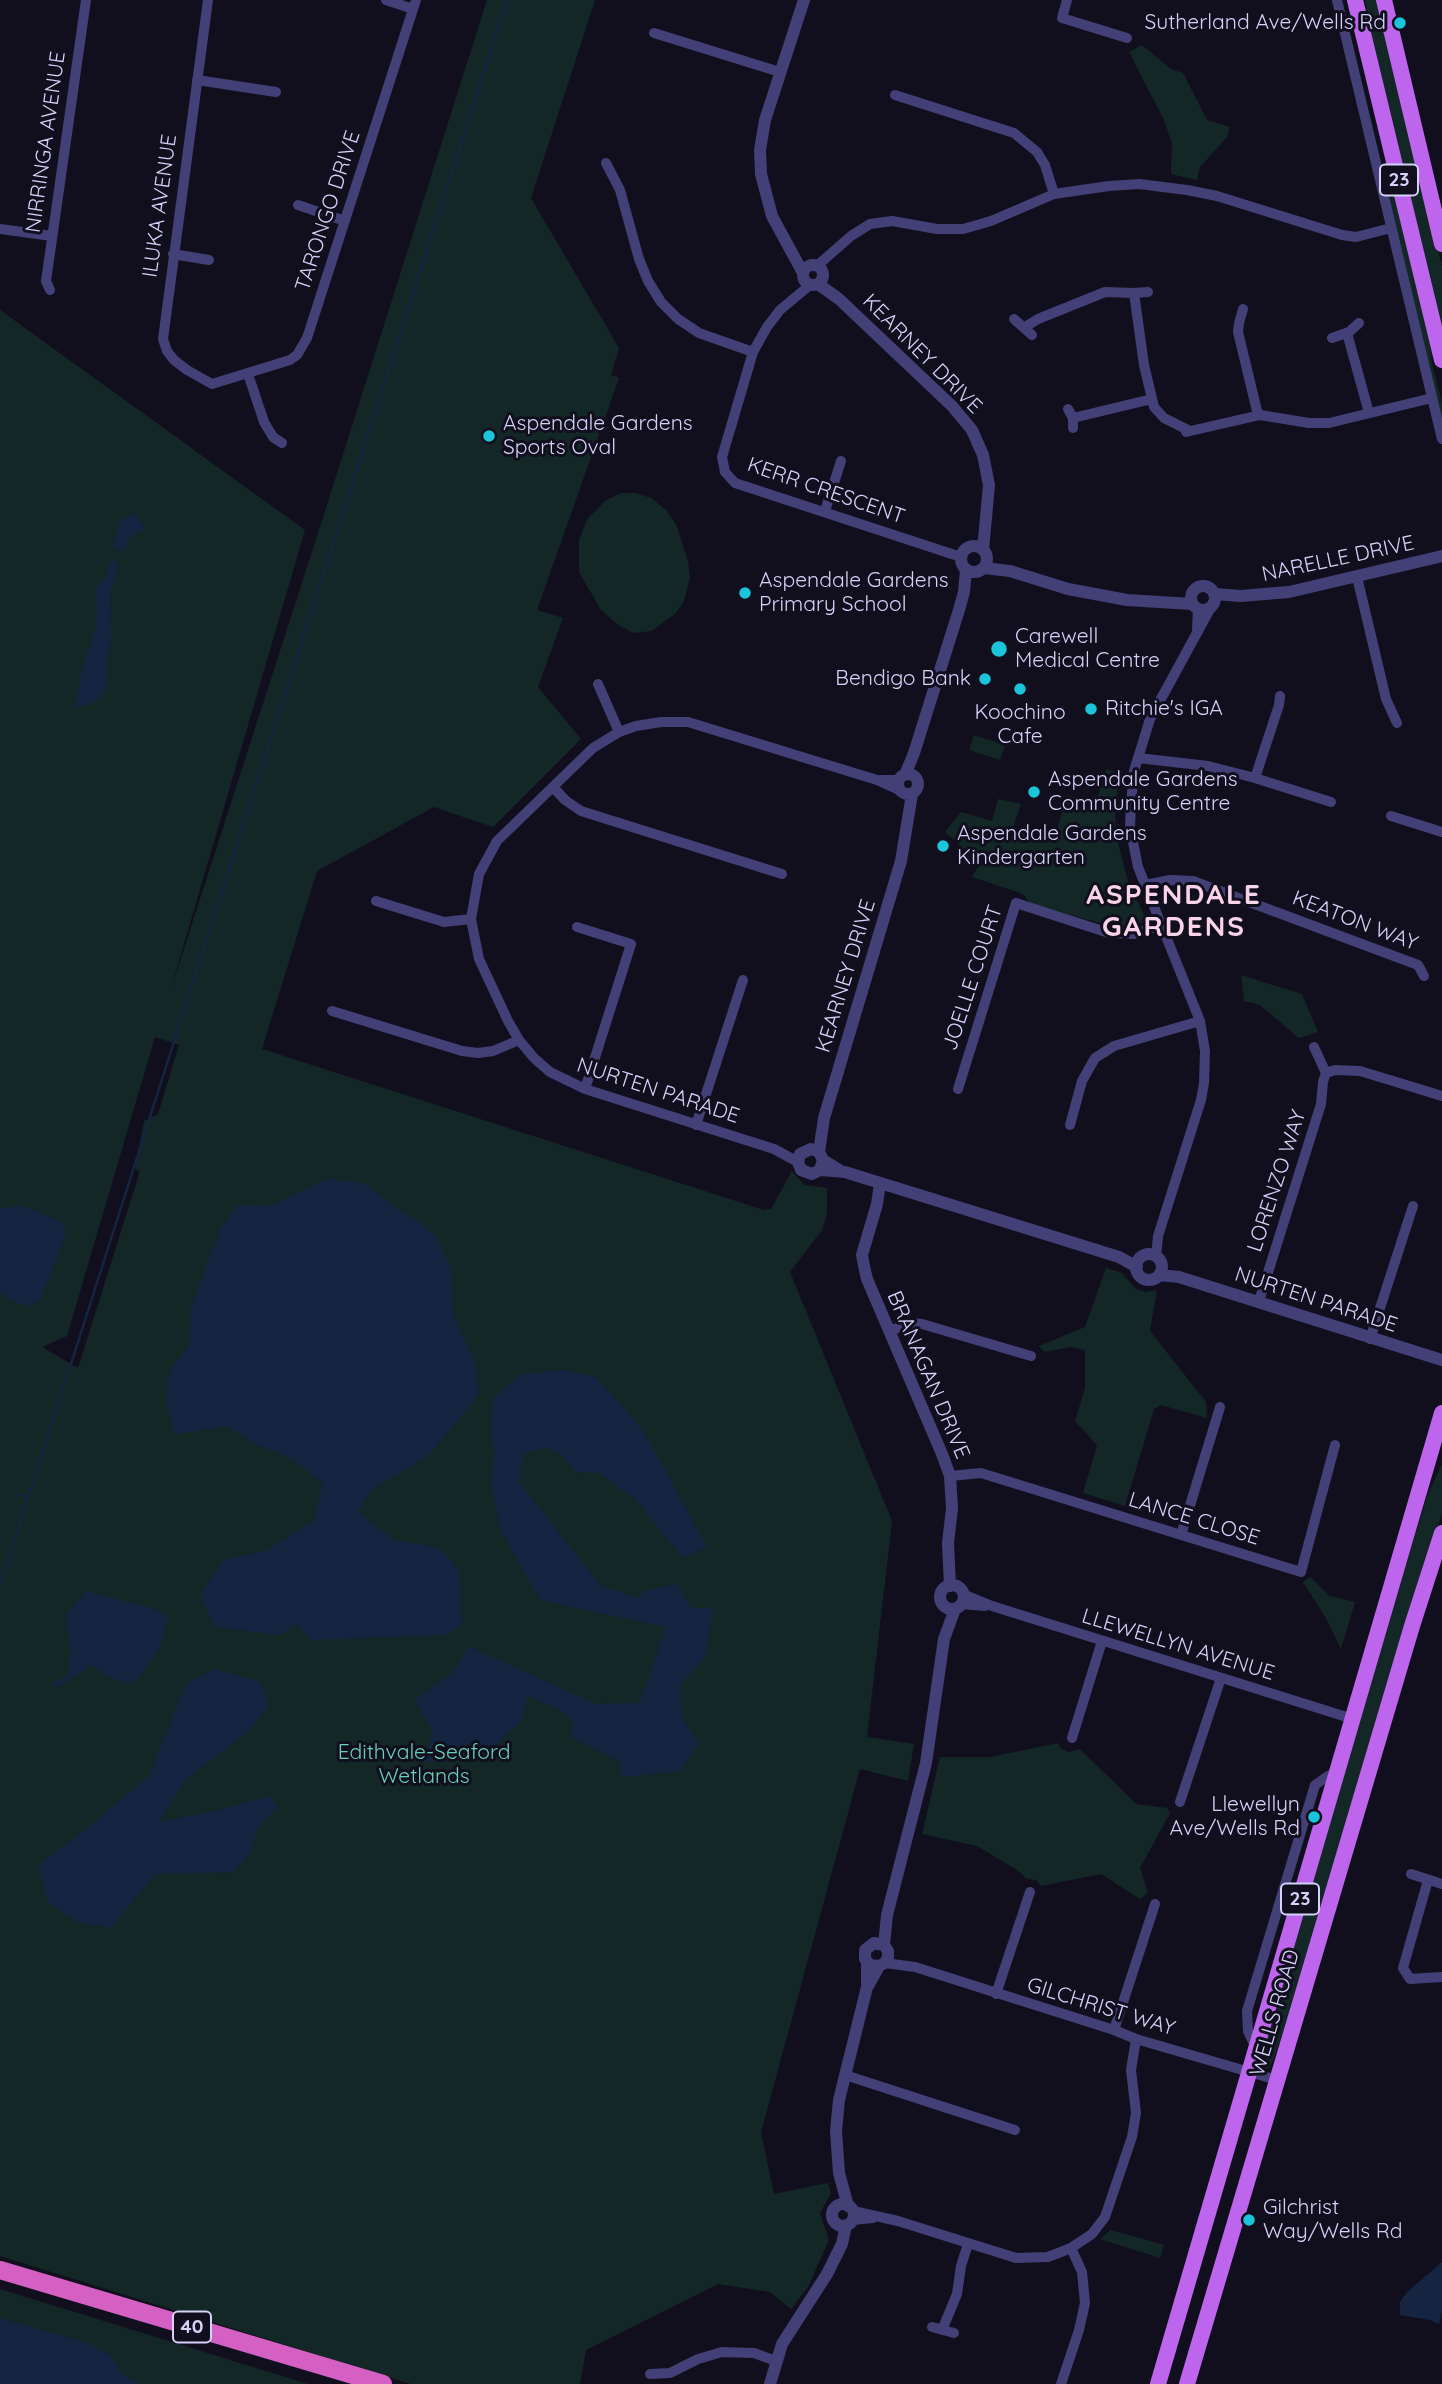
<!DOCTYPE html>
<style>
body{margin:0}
canvas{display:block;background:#110f1d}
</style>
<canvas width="1442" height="2384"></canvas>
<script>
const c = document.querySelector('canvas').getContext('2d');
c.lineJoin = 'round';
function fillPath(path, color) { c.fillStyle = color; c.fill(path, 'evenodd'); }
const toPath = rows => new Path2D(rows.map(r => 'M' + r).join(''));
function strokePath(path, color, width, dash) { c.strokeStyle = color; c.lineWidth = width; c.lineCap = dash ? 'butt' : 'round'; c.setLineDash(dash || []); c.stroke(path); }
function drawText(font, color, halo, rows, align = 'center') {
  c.font = font + ' Quicksand,sans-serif'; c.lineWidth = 6; c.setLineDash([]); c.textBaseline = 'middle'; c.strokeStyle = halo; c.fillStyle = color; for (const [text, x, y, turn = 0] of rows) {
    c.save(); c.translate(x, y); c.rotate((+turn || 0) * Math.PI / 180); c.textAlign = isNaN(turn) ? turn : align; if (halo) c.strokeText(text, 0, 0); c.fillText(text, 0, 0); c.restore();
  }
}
fillPath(toPath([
 [487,0,595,0,531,198,619,348,611,375,619,378,537,610,563,618,538,687,581,739,493,827,434,807,317,871,262,1049,764,1210,771,1209,792,1171,804,1185,827,1188,827,1214,822,1230,790,1272,892,1521,867,1737,914,1744,908,1781,860,1769,761,2132,774,2194,828,2183,831,2193,820,2213,829,2240,808,2287,791,2309,770,2292,718,2284,586,2350,580,2384,411,2384,0,2256,0,310,305,530,170,992,319,530],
 [155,1037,179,1045,158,1114,144,1121,135,1169,140,1171,78,1368,42,1347,67,1336],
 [1365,0,1379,0,1442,266,1442,341,1382,93],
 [1142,45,1171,69,1183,73,1207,120,1230,127,1227,137,1200,167,1197,180,1171,174,1172,143,1163,118,1129,52],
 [1395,192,1429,332,1432,364,1442,403,1442,424,1389,200,1390,196],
 [621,493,635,493,651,498,666,510,676,524,688,561,690,577,684,601,676,613,652,631,633,633,617,624,601,610,579,572,579,540,588,518,605,501],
 [974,735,1005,745,1000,760,969,750],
 [1106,769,1120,773,1115,806,1116,835,1128,881,1145,917,1143,922,1131,927,1114,927,1036,905,1029,902,1023,894,972,877,980,863,945,832,961,812,992,821,998,799,1021,804,1012,830,1039,841,1057,830,1067,795,1095,805],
 [1241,975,1302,994,1318,1032,1299,1038,1260,1005,1244,1001],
 [1106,1268,1122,1273,1136,1289,1145,1292,1157,1290,1150,1331,1206,1402,1207,1418,1161,1405,1154,1409,1125,1506,1083,1493,1097,1445,1075,1421,1085,1388,1085,1350,1071,1347,1044,1352,1039,1346,1085,1327],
 [1442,1464,1442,1513,1298,1991,1272,2063,1269,2068,1263,2070,1259,2062,1405,1568,1428,1494],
 [1310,1577,1330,1596,1355,1602,1341,1649,1326,1618,1303,1582],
 [1058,1743,1061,1749,1069,1752,1080,1749,1136,1804,1167,1808,1170,1813,1140,1868,1148,1893,1140,1899,1101,1874,1041,1886,1036,1880,1027,1879,1017,1870,977,1846,922,1834,940,1757,991,1757],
 [1111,2230,1164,2245,1160,2258,1100,2239],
 [0,2289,308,2384,0,2384]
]), '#122726');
fillPath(toPath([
 [137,514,145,529,130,537,124,551,112,547,121,521,128,516],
 [116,560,118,566,110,594,111,638,107,660,106,686,102,694,92,704,80,706,75,709,82,670,95,631,97,612,96,588,105,578,111,562],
 [328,1179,363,1183,397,1209,418,1221,436,1237,450,1266,453,1314,474,1361,479,1391,469,1407,428,1456,370,1491,358,1512,394,1540,440,1548,459,1570,462,1625,446,1635,311,1640,295,1624,281,1635,215,1627,200,1596,223,1560,265,1551,314,1521,323,1483,288,1456,257,1445,228,1426,175,1434,166,1402,169,1372,190,1344,191,1307,221,1228,238,1205,270,1206],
 [19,1205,56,1219,62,1224,66,1233,46,1286,40,1299,30,1306,15,1302,0,1292,0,1207,5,1209],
 [564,1370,595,1377,622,1405,645,1434,707,1547,683,1558,636,1500,599,1473,576,1472,561,1454,546,1447,523,1454,519,1482,600,1585,637,1598,645,1591,676,1584,691,1608,713,1608,705,1657,680,1685,682,1719,699,1742,680,1771,622,1777,620,1761,570,1736,574,1723,564,1712,528,1696,521,1721,483,1757,425,1763,433,1731,415,1700,454,1672,468,1646,596,1704,640,1703,666,1627,540,1600,502,1532,491,1484,495,1450,490,1434,493,1399,521,1374],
 [86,1591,155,1609,168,1618,158,1650,138,1678,128,1684,110,1677,91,1665,69,1681,56,1687,54,1682,68,1676,71,1649,66,1615],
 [214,1669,260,1682,269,1705,250,1730,185,1780,159,1822,216,1811,270,1796,277,1807,257,1829,251,1851,234,1872,155,1874,111,1928,78,1922,48,1902,38,1865,85,1830,149,1776,187,1683],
 [1442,2262,1442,2311,1439,2324,1430,2320,1400,2315,1400,2302,1407,2292],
 [0,2318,91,2344,111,2356,122,2374,140,2384,0,2384]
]), '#152541');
strokePath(toPath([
 [18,1494,28,1497],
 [0,1586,507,0]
]), '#152541', 2.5);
strokePath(toPath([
 [208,0,163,339,167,351,174,360,187,370,212,384,290,360,297,355,307,338,416,0],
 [386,0,413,9],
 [1067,0,1062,18,1127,38],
 [1337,0,1442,439],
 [654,33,780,72],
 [197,80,276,92],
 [895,95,1014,133,1037,152,1045,165,1054,194],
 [606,163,620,190,639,259,648,281,661,302,678,319,699,333,753,352],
 [298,205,345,221],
 [0,229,52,236],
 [173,254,209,260],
 [818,265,851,236,870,224,892,221,937,229,963,229,991,221,1054,194,1109,186,1139,184,1187,190,1217,196,1342,235,1356,237,1391,228],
 [810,285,780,310,767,327,753,352,722,457,725,472,735,483,961,557],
 [50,290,46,281,86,0],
 [1134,293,1148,292],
 [1243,309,1239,323,1238,332,1258,415],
 [1014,319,1032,335],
 [1025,327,1038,319,1105,292,1134,293,1144,365,1154,407,1164,418,1190,431],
 [1347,333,1369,413],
 [1332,338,1349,332,1359,323],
 [248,374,264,422,273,437,282,443],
 [1068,409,1073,418,1073,428],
 [1073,418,1152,399],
 [1186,432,1260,415,1309,423,1329,423,1432,398],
 [825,511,841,461],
 [1357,577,1386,699,1397,723],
 [1197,630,1198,609],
 [598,684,619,732],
 [1138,758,1208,766,1255,778,1331,802],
 [1255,778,1279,705,1280,696],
 [880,780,898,780],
 [553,787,565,800,581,811,782,874],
 [1391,816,1442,832],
 [1145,885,1170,880,1193,881,1418,965,1424,976],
 [376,901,444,922,471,919],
 [577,927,631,944,585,1089],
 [332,1011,462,1051,478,1053,493,1051,519,1040],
 [1326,1073,1335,1070,1360,1071,1442,1096],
 [958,1089,1016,903,1109,933,1134,934,1161,925],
 [696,1125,743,980],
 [1070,1125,1082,1081,1095,1058,1114,1046,1200,1021],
 [798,1162,774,1149,585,1089,550,1072,534,1058,519,1040,508,1021,479,959,471,919,479,874,497,841,593,748,619,732,636,726,661,722,688,722,877,780,899,790],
 [1156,1257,1158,1236,1201,1100,1204,1083,1205,1051,1200,1021,1192,1001,1138,867,1130,827,1131,804,1134,771,1150,719,1210,609],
 [1259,1301,1321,1104,1323,1082,1326,1073,1314,1047],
 [889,1331,912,1323,922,1324,1031,1356],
 [1370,1339,1413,1206],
 [950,1476,981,1473,1301,1572,1335,1445],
 [1181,1535,1220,1407],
 [963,1594,992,1606,1353,1719],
 [962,1604,985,1606],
 [1072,1738,1102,1641],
 [1180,1802,1221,1678],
 [1411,1874,1442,1884],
 [1428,1880,1403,1968,1410,1979,1442,1977],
 [885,1963,915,1967,1114,2030,1136,2039,1277,2080],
 [996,1994,1030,1892],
 [1114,2030,1155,1904],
 [1256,2048,1248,2031,1247,2011,1315,1785,1328,1776,1337,1773],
 [845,2075,1015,2130],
 [853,2211,898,2221,1016,2258,1048,2257,1071,2248,1092,2234,1105,2217,1132,2137,1136,2113,1131,2070,1136,2039],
 [852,2220,873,2218],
 [932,2327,954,2333],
 [942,2330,957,2294,961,2266,968,2244],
 [650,2374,670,2373,698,2359,722,2352,754,2353,776,2361],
 [1061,2384,1079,2330,1085,2303,1082,2272,1071,2248]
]), '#433f77', 10);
strokePath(toPath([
 '803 275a10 10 0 1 1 20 0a10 10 0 1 1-20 0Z',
 [803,273,772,216,761,174,760,150,765,120,804,0],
 [818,284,839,299,952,406,972,430,983,455,989,485,983,550],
 '961 559a13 13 0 1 1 26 0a13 13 0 1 1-26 0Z',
 [984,568,1010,571,1068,589,1127,600,1192,604],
 '1191 598a12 12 0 1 1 24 0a12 12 0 1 1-24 0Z',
 [1215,594,1241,596,1289,592,1442,556],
 '898 784a10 10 0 1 1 20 0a10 10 0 1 1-20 0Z',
 [905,775,914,753,959,610,964,592,966,570],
 [819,1152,824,1118,901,861,912,794],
 [823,1160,820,1170,812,1174,801,1170,798,1162,800,1154,811,1149,819,1152,823,1160,841,1171],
 [820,1170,845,1172,1119,1257,1137,1267],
 [880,1183,877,1204,862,1255,864,1266,867,1279,942,1454,950,1476,952,1508,948,1543,950,1586],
 '1136 1267a13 13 0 1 1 26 0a13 13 0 1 1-26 0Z',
 [1159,1275,1179,1277,1442,1360],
 '940 1597a12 12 0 1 1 24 0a12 12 0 1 1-24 0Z',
 [884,1945,887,1915,926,1763,944,1639,955,1609],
 [868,1986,879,1966,885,1963,888,1957,888,1951,884,1945,874,1943,865,1950,865,1959,870,1965,879,1966],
 '832 2215a11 11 0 1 1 22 0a11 11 0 1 1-22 0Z',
 [848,2206,839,2173,836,2131,839,2100,867,1987,867,1962],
 [770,2384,782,2344,827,2274,842,2244,846,2225]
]), '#433f77', 12);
strokePath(toPath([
 [1355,0,1442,360],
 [1384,0,1442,244],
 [1158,2384,1442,1413],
 [1187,2384,1412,1626,1442,1533]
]), '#bd65ec', 16);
strokePath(toPath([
 [0,2270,383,2384]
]), '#d460c4', 18);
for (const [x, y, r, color] of [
 [1400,23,7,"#1bc3db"],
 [489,436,7,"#1bc3db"],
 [745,593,7,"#1bc3db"],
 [999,649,9,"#1bc3db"],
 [985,679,7,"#1bc3db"],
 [1020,689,7,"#1bc3db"],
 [1091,709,7,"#1bc3db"],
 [1034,792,7,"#1bc3db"],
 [943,846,7,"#1bc3db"],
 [1314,1817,7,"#1bc3db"],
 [1249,2220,7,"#1bc3db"]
]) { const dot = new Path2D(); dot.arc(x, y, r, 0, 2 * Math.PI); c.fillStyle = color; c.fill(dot); strokePath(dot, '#110f1d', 2.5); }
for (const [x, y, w] of [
 [1399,180,38],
 [1300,1899,38],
 [192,2327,38]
]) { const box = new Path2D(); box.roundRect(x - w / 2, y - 15.5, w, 31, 5); c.fillStyle = '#110f1d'; c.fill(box); strokePath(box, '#d6d1f9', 2); }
drawText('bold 19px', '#d6d1f9', null, [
 ["23",1399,180],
 ["23",1300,1899],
 ["40",192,2327]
]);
drawText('21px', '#d6d1f9', '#110f1d', [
 ["Sutherland Ave/Wells Rd",1386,23,"right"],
 ["Aspendale Gardens",503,424],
 ["Sports Oval",503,448],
 ["Aspendale Gardens",759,581],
 ["Primary School",759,605],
 ["Carewell",1015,637],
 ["Medical Centre",1015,661],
 ["Bendigo Bank",971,679,"right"],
 ["Ritchie's IGA",1105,709],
 ["Koochino",1020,713,"center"],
 ["Cafe",1020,737,"center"],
 ["Aspendale Gardens",1048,780],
 ["Community Centre",1048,804],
 ["Aspendale Gardens",957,834],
 ["Kindergarten",957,858],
 ["Llewellyn",1300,1805,"right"],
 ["Ave/Wells Rd",1300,1829,"right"],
 ["Gilchrist",1263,2208],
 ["Way/Wells Rd",1263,2232]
], 'left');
drawText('21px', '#d6d1f9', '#110f1d', [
 ["NIRRINGA AVENUE",46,142,-82],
 ["ILUKA AVENUE",160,206,-82],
 ["TARONGO DRIVE",328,211,-72],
 ["KEARNEY DRIVE",922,354,45],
 ["KERR CRESCENT",826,491,19],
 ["NARELLE DRIVE",1338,559,-12],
 ["KEATON WAY",1355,921,21],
 ["KEARNEY DRIVE",846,976,-73],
 ["JOELLE COURT",973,978,-72],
 ["NURTEN PARADE",658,1091,18],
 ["LORENZO WAY",1277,1181,-72],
 ["NURTEN PARADE",1316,1300,18],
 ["BRANAGAN DRIVE",928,1375,67],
 ["LANCE CLOSE",1194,1519,17],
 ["LLEWELLYN AVENUE",1178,1645,17],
 ["GILCHRIST WAY",1101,2007,17],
 ["WELLS ROAD",1275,2013,-74]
]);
drawText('21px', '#66d0b8', '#110f1d', [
 ["Edithvale-Seaford",424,1753],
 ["Wetlands",424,1777]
]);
c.letterSpacing = '2px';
drawText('bold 28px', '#f9d3ea', '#110f1d', [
 ["ASPENDALE",1174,896],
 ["GARDENS",1174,928]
]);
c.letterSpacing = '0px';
</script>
